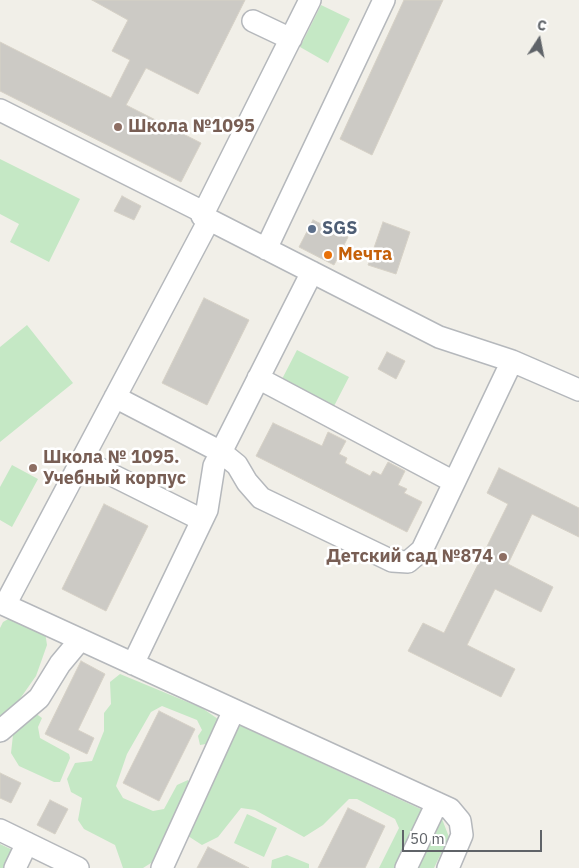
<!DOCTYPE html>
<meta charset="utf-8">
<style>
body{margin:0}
#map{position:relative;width:579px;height:868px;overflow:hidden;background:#f1efe8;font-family:"IBM Plex Sans",sans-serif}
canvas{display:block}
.north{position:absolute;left:514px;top:15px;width:50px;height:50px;-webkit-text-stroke:4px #fff;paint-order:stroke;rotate:11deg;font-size:14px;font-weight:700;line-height:20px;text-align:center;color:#5f6368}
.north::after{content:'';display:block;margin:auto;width:18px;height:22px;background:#5f6368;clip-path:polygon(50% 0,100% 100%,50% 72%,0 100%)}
.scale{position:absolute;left:402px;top:830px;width:140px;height:22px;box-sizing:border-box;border:2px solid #5f6368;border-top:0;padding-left:6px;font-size:15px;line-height:18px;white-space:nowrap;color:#5f6368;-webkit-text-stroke:4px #fff;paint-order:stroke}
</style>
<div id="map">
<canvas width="579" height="868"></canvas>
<div class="north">С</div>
<div class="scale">50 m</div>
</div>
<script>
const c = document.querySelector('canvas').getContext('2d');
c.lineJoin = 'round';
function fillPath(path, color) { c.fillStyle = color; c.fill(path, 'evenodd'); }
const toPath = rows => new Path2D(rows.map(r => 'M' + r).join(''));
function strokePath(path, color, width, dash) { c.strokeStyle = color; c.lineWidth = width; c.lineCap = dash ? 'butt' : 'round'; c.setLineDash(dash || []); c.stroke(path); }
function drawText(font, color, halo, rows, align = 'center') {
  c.font = font + ' "IBM Plex Sans",sans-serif'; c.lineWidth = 5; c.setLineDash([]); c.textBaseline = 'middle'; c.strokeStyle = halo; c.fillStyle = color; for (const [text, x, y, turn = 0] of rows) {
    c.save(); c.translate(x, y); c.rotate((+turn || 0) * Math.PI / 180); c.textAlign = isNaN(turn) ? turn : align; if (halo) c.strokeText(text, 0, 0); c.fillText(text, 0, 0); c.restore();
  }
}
fillPath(toPath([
 [321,5,350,19,328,63,300,47],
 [0,159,80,199,49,262,10,242,19,224,0,214],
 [27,325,73,383,0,442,0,347],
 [297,350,349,377,332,410,281,381],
 [12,465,38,479,12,527,0,520,0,487],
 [12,617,45,632,47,645,36,676,17,703,0,718,0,628,3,622],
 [120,674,202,708,218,719,218,732,212,743,200,745,198,736,202,730,197,720,162,706,151,712,127,754,116,786,123,798,153,811,164,809,177,785,188,780,191,789,159,858,143,868,123,868,115,845,84,829,78,820,82,798,71,792,67,779,75,763,92,761,104,731,104,713,111,704,110,682],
 [35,713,42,718,38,727,40,738,69,754,70,758,60,782,54,782,19,766,11,753,13,735,19,725],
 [237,724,442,819,449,837,434,868,379,868,399,828,395,819,357,799,349,799,323,825,304,837,255,810,241,808,218,837,202,845,188,836],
 [247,814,277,828,264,857,234,843],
 [0,844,17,852,9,868,0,868],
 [287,855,309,864,309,868,271,868,272,860]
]), '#c5e8c5');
const building = toPath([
 [92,0,245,0,198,94,146,68,126,105,201,143,181,182,0,91,0,42,111,98,130,60,112,51,128,20,92,0],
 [404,0,443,0,372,155,340,139,404,0],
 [122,196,141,206,134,220,114,211,122,196],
 [313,220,348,237,334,265,299,247,313,220],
 [383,222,410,232,396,274,368,265,383,222],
 [204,298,249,320,207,405,162,383,204,298],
 [387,352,405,361,396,379,378,369,387,352],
 [273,423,322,446,328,432,346,441,339,454,347,458,345,463,370,476,373,471,381,475,388,462,405,471,398,485,407,489,404,493,422,502,407,532,256,456,273,423],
 [499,468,579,508,579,537,532,514,508,564,553,587,541,612,495,589,467,645,515,669,501,697,408,651,423,623,444,633,508,504,487,493,499,468],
 [104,504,148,526,106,611,62,589,104,504],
 [81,661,105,674,78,730,94,738,87,754,45,734,81,661],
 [159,711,195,729,159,801,123,783,159,711],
 [0,773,21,783,11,803,0,798,0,773],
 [50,800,68,809,55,834,37,825,50,800],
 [348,808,385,826,365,868,318,868,348,808],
 [208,847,249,868,197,868,208,847]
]);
fillPath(building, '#cccac5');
strokePath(building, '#d6d1c6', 1);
const minor = toPath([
 [310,0,202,216,439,337,512,361,579,390],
 [253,21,291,39],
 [0,110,203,212],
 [209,220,5,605,450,809,460,821,462,835,448,868],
 [266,249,384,0],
 [258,378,454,482],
 [115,397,221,452,237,465,247,482,261,498,392,561,408,562,422,550,512,361],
 [82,460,202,520],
 [133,664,207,510,214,466,312,272],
 [0,731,39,698,60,664,80,640],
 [0,830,78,868],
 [15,868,27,843],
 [162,868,234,710],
 [406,868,437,803]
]);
strokePath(minor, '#b5b8bc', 24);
strokePath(minor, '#fff', 21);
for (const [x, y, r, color] of [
 [118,127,5,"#8d6e63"],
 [312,229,5,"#5c6f8a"],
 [328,255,5,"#e8710a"],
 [33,468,5,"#8d6e63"],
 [503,557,5,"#8d6e63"]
]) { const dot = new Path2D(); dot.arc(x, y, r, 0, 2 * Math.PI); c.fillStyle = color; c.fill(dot); strokePath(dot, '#fff', 2); }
drawText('bold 18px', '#785e54', '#fff', [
 ["Школа №1095",128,127],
 ["Школа № 1095.",43,458],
 ["Учебный корпус",43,479],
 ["Детский сад №874",493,557,"right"]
], 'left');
drawText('bold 18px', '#4e5e75', '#fff', [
 ["SGS",322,229]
], 'left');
drawText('bold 18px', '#c56008', '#fff', [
 ["Мечта",338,255]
], 'left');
</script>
